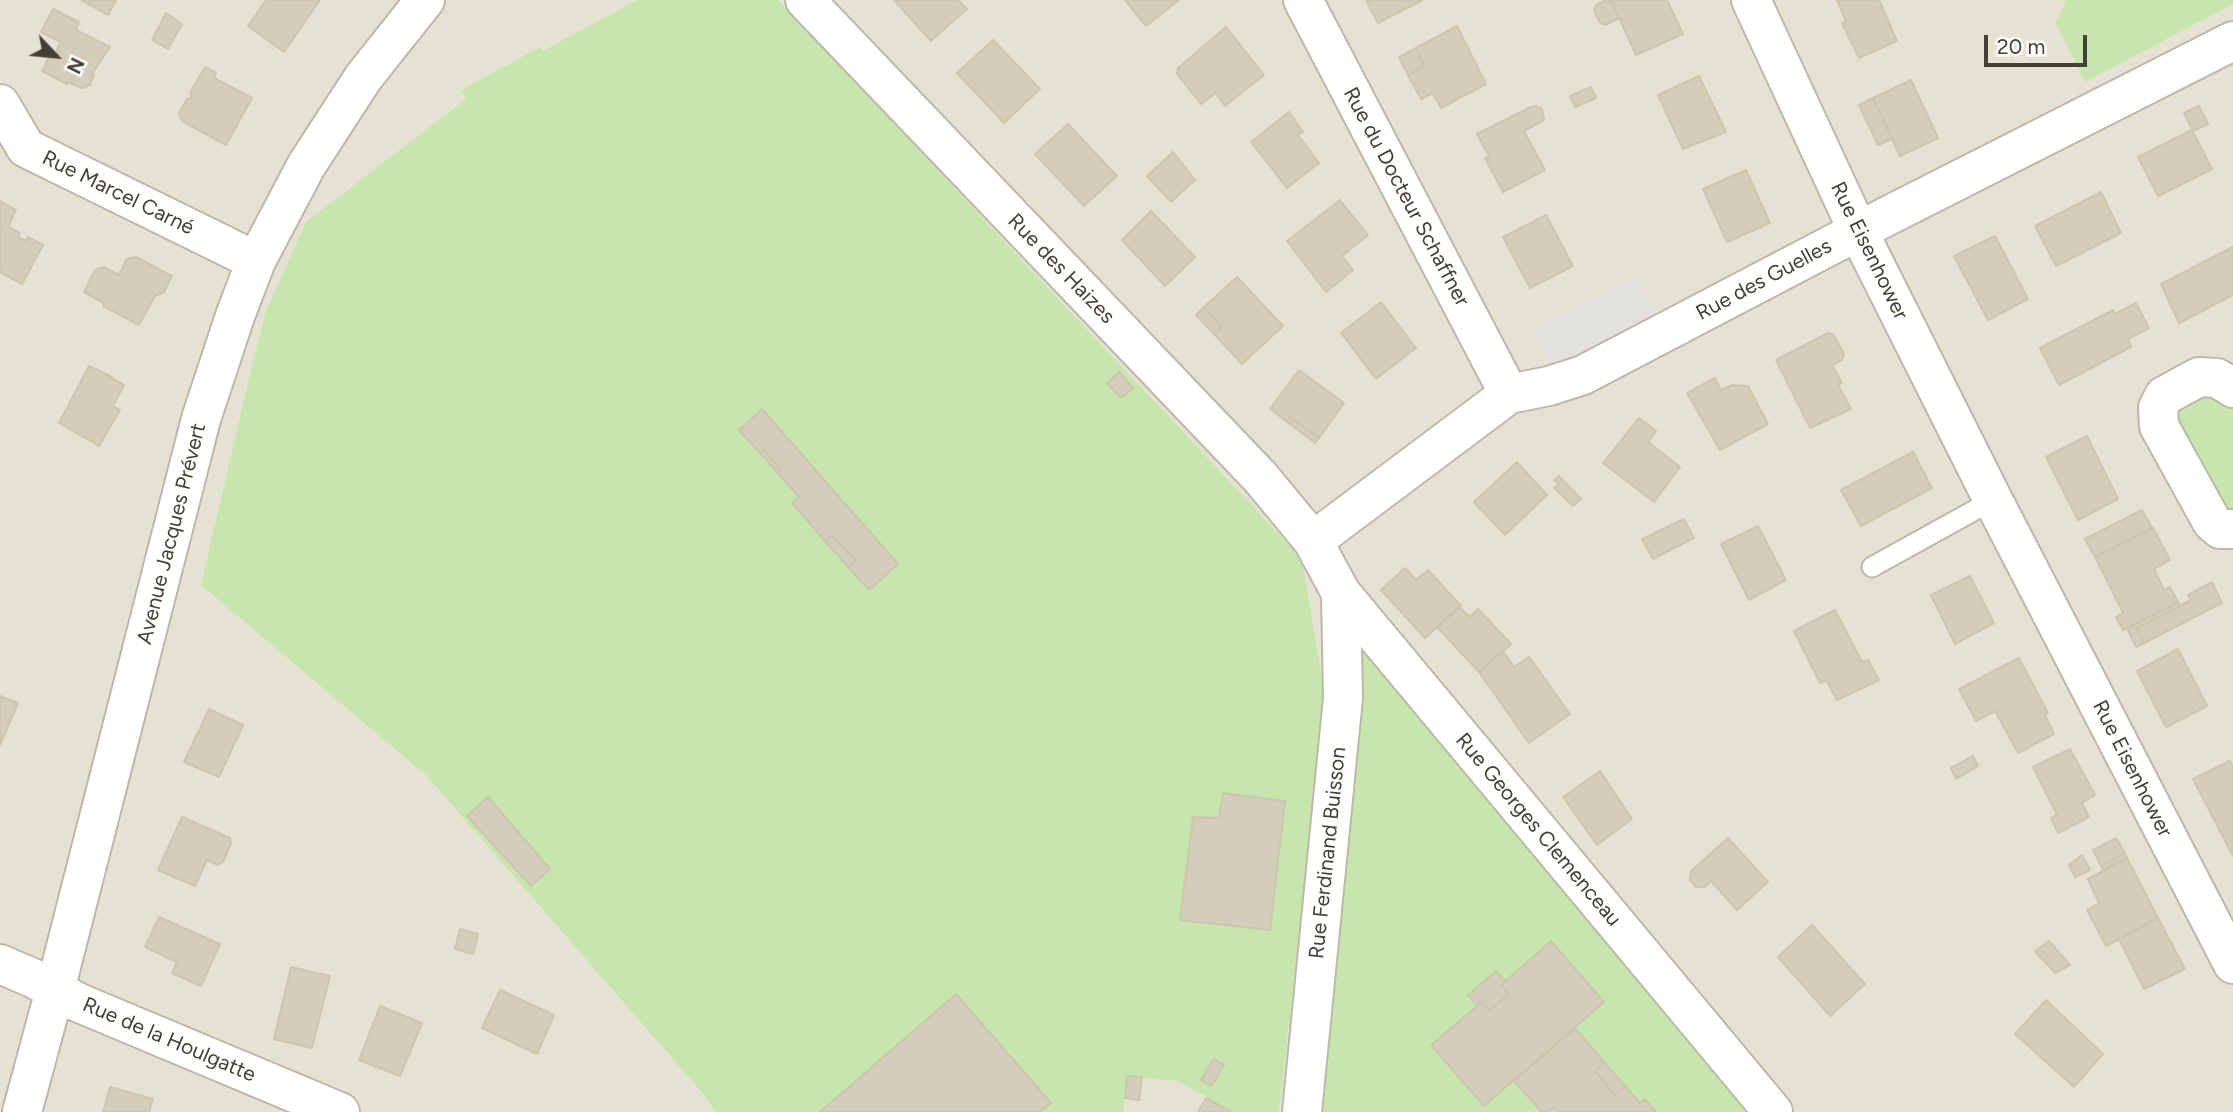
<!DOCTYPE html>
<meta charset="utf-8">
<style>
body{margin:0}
#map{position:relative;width:2233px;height:1112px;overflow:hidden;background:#f2f0e5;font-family:Figtree,sans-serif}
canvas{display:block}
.north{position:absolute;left:21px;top:21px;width:70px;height:70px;-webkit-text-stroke:5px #fff;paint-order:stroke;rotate:116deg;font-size:19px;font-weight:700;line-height:28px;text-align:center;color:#444035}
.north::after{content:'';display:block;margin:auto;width:24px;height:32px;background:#444035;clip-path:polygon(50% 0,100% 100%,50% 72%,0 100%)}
.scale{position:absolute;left:1984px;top:35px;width:103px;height:32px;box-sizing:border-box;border:4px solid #444035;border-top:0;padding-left:9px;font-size:21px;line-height:24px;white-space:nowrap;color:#444035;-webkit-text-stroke:5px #fff;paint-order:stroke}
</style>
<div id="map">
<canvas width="2233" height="1112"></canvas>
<div class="north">N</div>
<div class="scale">20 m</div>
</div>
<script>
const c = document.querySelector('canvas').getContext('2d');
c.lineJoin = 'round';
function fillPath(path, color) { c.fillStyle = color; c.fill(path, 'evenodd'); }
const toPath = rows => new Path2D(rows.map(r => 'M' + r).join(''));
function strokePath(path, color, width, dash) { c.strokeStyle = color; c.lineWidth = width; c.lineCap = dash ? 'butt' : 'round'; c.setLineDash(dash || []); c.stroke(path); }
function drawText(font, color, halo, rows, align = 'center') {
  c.font = font + ' Figtree,sans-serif'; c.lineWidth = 7; c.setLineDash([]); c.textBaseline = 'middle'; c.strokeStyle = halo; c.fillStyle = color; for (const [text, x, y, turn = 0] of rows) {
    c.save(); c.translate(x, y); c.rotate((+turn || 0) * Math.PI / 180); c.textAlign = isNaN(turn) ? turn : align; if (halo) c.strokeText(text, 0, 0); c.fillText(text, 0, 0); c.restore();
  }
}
fillPath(toPath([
 [0,0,2233,0,2233,1112,0,1112]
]), '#e6e2d3');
fillPath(toPath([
 [637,0,778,0,1302,559,1325,698,1279,1112,1234,1112,1177,1081,1128,1076,1123,1112,715,1112,706,1097,426,775,201,585,254,357,266,311,306,222,466,99,461,90,540,47,543,51],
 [2066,0,2233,0,2233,4,2085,82,2056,23],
 [2198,393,2223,397,2233,410,2233,509,2219,504,2175,422,2180,405],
 [1356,643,1750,1112,1314,1112]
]), '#c7e6ae');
fillPath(toPath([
 [1637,277,1657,316,1552,369,1532,330]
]), '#e3e1dd');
const building = toPath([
 [81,0,116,0,108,15,81,0],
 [266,0,320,0,284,52,248,26,266,0],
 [894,0,958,0,967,9,931,41,894,0],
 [1125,0,1179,0,1146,26,1125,0],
 [1366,0,1421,0,1421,1,1378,23,1366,0],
 [1606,0,1611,0,1619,18,1605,25,1600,23,1594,10,1596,5,1606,0],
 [1611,0,1667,0,1683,34,1636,55,1611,0],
 [1837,0,1879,0,1897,41,1859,58,1842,23,1846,21,1837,0],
 [53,9,79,22,76,30,110,47,92,74,94,75,90,85,82,88,68,82,67,84,42,71,50,55,55,54,61,42,41,32,53,9],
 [166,13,182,24,168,49,152,40,166,13],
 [1457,26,1486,84,1441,108,1433,93,1421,99,1408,75,1424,66,1416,48,1457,26],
 [1226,27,1264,75,1225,106,1216,93,1201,104,1177,74,1178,68,1226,27],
 [993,40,1040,89,1004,123,957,73,993,40],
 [1416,48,1424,66,1408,75,1399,57,1416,48],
 [205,67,216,73,214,78,252,98,226,145,182,121,179,113,187,99,192,98,190,93,205,67],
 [1699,76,1726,132,1683,149,1658,95,1699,76],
 [1911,80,1938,138,1900,156,1873,98,1911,80],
 [1591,87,1596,98,1575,107,1570,96,1591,87],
 [1873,98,1892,139,1878,145,1859,105,1873,98],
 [1536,106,1542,109,1544,120,1524,131,1545,170,1503,192,1485,158,1489,156,1477,134,1531,107,1536,106],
 [2199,106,2208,124,2193,131,2184,113,2199,106],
 [1289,112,1303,132,1298,135,1319,163,1287,188,1251,142,1289,112],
 [1068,124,1117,176,1084,206,1035,154,1068,124],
 [2192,130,2212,169,2158,196,2138,157,2192,130],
 [1173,152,1195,180,1171,202,1147,176,1173,152],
 [1746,170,1770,223,1727,242,1703,189,1746,170],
 [2101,192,2121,233,2056,266,2035,226,2101,192],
 [1340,200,1368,235,1342,256,1353,270,1326,292,1287,241,1340,200],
 [0,201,16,210,8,227,20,233,18,237,26,241,28,237,43,245,22,284,0,272,0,201],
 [1151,211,1195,257,1165,286,1122,240,1151,211],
 [1546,215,1573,266,1530,288,1503,237,1546,215],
 [1995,236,2028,299,1988,320,1954,256,1995,236],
 [2233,247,2233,295,2179,323,2161,284,2233,247],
 [136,257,172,276,164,292,155,296,139,325,103,306,104,303,84,292,95,270,104,267,119,275,127,259,136,257],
 [1237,277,1283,326,1242,364,1214,334,1222,327,1204,307,1237,277],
 [1381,302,1416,348,1376,379,1341,333,1381,302],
 [2136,303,2149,328,2128,339,2131,347,2059,385,2040,348,2113,310,2115,314,2136,303],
 [1204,307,1222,327,1214,334,1196,315,1204,307],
 [1828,333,1833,334,1844,354,1842,360,1832,365,1842,383,1838,385,1851,409,1810,428,1776,360,1828,333],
 [89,366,112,377,111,378,124,385,113,406,120,410,99,446,59,423,89,366],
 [1299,370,1344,403,1319,438,1289,417,1286,421,1270,409,1299,370],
 [1119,372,1133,388,1121,398,1107,383,1119,372],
 [1715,378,1721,390,1732,385,1748,386,1768,424,1720,450,1687,393,1715,378],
 [762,409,898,564,869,590,849,568,856,561,832,535,825,541,792,503,799,497,778,473,781,470,764,450,760,453,739,430,762,409],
 [1289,417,1319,438,1315,443,1286,421,1289,417],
 [1639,418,1656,431,1648,442,1680,467,1654,502,1603,463,1639,418],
 [2087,436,2118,499,2078,520,2046,457,2087,436],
 [764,450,781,470,778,473,760,453,764,450],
 [1913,452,1932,488,1861,526,1841,490,1913,452],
 [1517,462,1547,495,1505,535,1474,502,1517,462],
 [1559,476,1581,499,1573,506,1554,488,1559,484,1554,480,1559,476],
 [2142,510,2152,528,2095,557,2085,539,2142,510],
 [1684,519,1694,538,1653,559,1642,539,1684,519],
 [1758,526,1786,580,1749,600,1721,544,1758,526],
 [2153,528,2170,560,2154,569,2164,590,2170,587,2178,602,2123,630,2116,617,2123,613,2095,557,2153,528],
 [832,535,856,561,849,568,825,541,832,535],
 [1405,568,1416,580,1428,570,1461,606,1425,638,1381,590,1405,568],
 [1970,576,1994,623,1955,644,1931,595,1970,576],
 [2212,582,2222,603,2144,643,2137,628,2191,600,2188,595,2212,582],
 [2178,602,2180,606,2137,628,2144,643,2136,647,2127,628,2178,602],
 [1459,607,1470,617,1478,609,1511,644,1479,672,1437,627,1459,607],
 [1835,610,1862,662,1868,660,1879,680,1837,700,1826,680,1820,683,1794,631,1835,610],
 [2178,649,2207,706,2166,727,2137,671,2178,649],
 [1503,651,1514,667,1529,657,1570,714,1529,743,1479,672,1503,651],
 [2019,658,2048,713,2045,715,2054,734,2018,753,1995,711,1976,721,1959,689,2019,658],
 [0,696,18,703,0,745,0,696],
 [209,709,243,725,219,777,184,762,209,709],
 [2070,749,2095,795,2082,803,2089,817,2058,833,2051,818,2057,815,2033,767,2070,749],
 [1973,756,1978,766,1956,779,1951,768,1973,756],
 [2230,761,2233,766,2233,856,2193,779,2230,761],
 [1600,771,1632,819,1597,845,1563,797,1600,771],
 [1223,793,1285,801,1270,930,1180,920,1193,817,1219,818,1223,793],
 [488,797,550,869,531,886,467,816,488,797],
 [182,817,230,838,231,843,223,862,218,865,207,860,195,886,158,870,182,817],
 [1728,838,1768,882,1737,910,1711,881,1705,887,1696,887,1690,880,1691,871,1728,838],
 [2116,838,2125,853,2101,866,2093,850,2116,838],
 [2125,853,2127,858,2104,870,2101,866,2125,853],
 [2082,855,2090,870,2075,877,2069,865,2082,855],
 [2127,858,2158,918,2106,946,2087,910,2099,903,2088,879,2127,858],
 [159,917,220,944,201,986,172,973,177,962,145,947,159,917],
 [2158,918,2185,969,2144,989,2119,939,2158,918],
 [1812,925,1865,984,1830,1016,1778,957,1812,925],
 [460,929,478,934,473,954,455,949,460,929],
 [1551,941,1604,1002,1484,1106,1431,1045,1482,1002,1489,1011,1509,994,1501,985,1551,941],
 [2049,941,2070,965,2055,973,2035,951,2049,941],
 [291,967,330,976,312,1048,274,1039,291,967],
 [1496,971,1505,981,1501,985,1509,994,1489,1011,1482,1002,1477,1005,1468,995,1496,971],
 [500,990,554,1015,537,1054,482,1028,500,990],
 [956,994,1051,1103,1040,1112,820,1112,956,994],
 [2046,1000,2103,1054,2074,1087,2015,1034,2046,1000],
 [380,1006,422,1023,400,1076,359,1060,380,1006],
 [1575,1028,1604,1062,1595,1071,1615,1095,1625,1086,1640,1103,1645,1099,1656,1112,1558,1112,1554,1107,1548,1112,1542,1112,1514,1081,1575,1028],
 [1213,1059,1224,1065,1212,1086,1201,1080,1213,1059],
 [1604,1062,1625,1086,1615,1095,1595,1071,1604,1062],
 [1127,1076,1142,1077,1139,1100,1125,1098,1127,1076],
 [110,1087,153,1099,149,1112,103,1112,110,1087],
 [1206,1098,1232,1112,1198,1112,1206,1098]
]);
fillPath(building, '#d4cdbb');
strokePath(building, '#cec5ae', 2);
const lane = toPath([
 [1872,567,1993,500]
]);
const street = toPath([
 [805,0,1261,478,1313,541,1341,593,1773,1112],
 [1303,0,1509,394],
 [1751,0,1858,231,1993,500,2233,964],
 [0,104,26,148,256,261],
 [2233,388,2217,378,2199,377,2164,396,2158,408,2159,426,2212,522,2220,529,2233,529],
 [1313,541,1509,394,1549,386,1583,375,1858,231,2233,41],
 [0,964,35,979,77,1002,340,1112],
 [22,1112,55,990,201,419,235,316,256,261,306,166,363,78,425,0],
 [1302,1112,1343,698,1341,593]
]);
strokePath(lane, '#bdb8a8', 23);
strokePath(street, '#bdb8a8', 42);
strokePath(lane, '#fff', 19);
strokePath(street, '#fff', 38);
drawText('21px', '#444035', '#fff', [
 ["Rue Marcel Carné",118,193,26],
 ["Rue du Docteur Schaffner",1406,197,62],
 ["Rue Eisenhower",1869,251,64],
 ["Rue des Haizes",1061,269,46],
 ["Rue des Guelles",1764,280,-28],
 ["Avenue Jacques Prévert",172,534,-76],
 ["Rue Eisenhower",2132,769,63],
 ["Rue Georges Clemenceau",1538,830,50],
 ["Rue Ferdinand Buisson",1328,853,-84],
 ["Rue de la Houlgatte",169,1040,23]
]);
</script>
